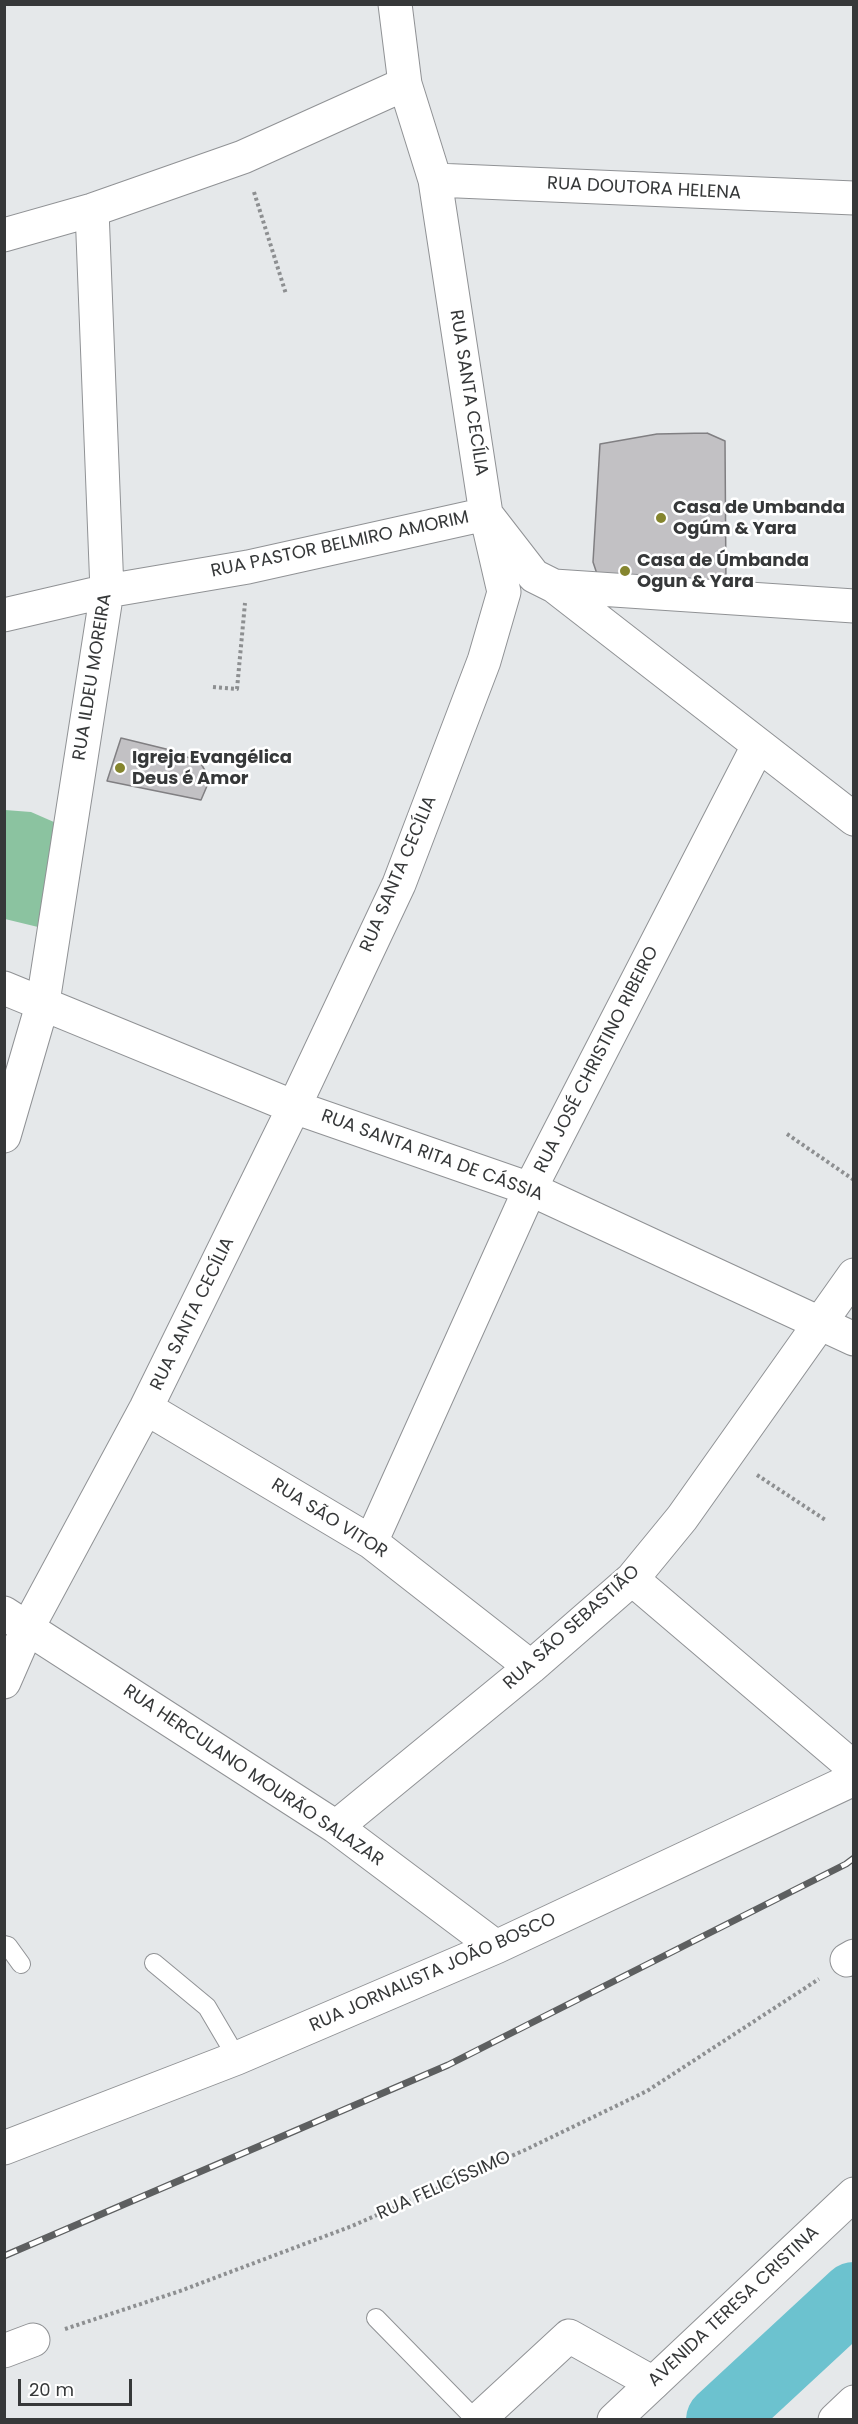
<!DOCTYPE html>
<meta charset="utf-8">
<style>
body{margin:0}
#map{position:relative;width:858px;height:2424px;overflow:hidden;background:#e5e8ea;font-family:Poppins,sans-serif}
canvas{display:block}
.frame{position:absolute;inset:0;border:6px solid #363839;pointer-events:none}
.scale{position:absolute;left:18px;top:2379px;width:114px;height:27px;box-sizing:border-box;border:3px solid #363839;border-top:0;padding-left:8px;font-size:18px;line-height:21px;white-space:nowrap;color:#363839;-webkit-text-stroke:4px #fff;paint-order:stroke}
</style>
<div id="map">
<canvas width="858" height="2424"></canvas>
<div class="frame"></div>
<div class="scale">20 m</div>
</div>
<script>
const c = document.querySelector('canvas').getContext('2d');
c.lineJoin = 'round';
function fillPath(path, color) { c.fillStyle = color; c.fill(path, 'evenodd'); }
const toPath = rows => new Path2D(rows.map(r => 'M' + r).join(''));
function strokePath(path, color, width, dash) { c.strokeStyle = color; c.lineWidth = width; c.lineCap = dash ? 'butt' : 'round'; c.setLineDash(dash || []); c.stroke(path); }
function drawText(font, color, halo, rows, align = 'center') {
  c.font = font + ' Poppins,sans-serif'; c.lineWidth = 5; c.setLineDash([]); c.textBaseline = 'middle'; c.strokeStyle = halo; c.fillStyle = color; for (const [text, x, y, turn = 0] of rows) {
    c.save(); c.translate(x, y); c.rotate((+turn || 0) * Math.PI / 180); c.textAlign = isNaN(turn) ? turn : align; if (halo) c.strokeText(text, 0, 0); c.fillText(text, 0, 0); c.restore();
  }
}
fillPath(toPath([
 [5,810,31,812,63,826,53,876,38,927,5,919]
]), '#8bc3a0');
strokePath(toPath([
 [720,2420,854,2296]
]), '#6cc2cf', 68);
const building = toPath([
 [707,433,725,441,726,587,600,583,593,562,600,444,657,434,707,433],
 [121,738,166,749,200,762,210,779,201,800,107,781,121,738]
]);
fillPath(building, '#c2c1c4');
strokePath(building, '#807f82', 1.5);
const service = toPath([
 [4,1945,8,1946,21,1964],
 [154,1963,207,2007,237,2058],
 [376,2318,476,2420]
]);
const minor = toPath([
 [435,180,854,198],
 [4,235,92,210,243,157,405,84],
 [554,586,854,606],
 [4,615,107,591,248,567,486,514,534,576,554,586,854,819],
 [4,988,294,1107,530,1189,854,1339],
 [4,1136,43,1002,107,591,92,210],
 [146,1408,371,1542,531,1667],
 [371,1542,530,1189,758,746],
 [632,1579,854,1768],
 [4,1613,336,1827,496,1947],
 [4,1682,28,1627,146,1408,294,1107,399,884,484,661,504,592,486,514,435,180,405,84,395,4],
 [336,1827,531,1667,632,1579,682,1518,854,1275],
 [847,1960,854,1956],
 [4,2148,237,2058,496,1947,854,1779],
 [4,2351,33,2340],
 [478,2420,569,2336,653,2383]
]);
const secondary = toPath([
 [614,2420,854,2194],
 [835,2420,854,2402]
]);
strokePath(service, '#909295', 20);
strokePath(minor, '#909295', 35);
strokePath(secondary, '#909295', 35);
strokePath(toPath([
 [254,192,286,294],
 [213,687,237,689,245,603],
 [787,1134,854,1180],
 [757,1475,827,1521],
 [65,2329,180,2291,352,2226,525,2150,647,2091,819,1979]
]), '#8d8f91', 4, [3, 3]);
strokePath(service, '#fff', 18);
strokePath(minor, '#fff', 33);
strokePath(secondary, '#fff', 33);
const rail = toPath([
 [4,2256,448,2065,846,1864,854,1858]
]);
strokePath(rail, '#5d5f60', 7);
strokePath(rail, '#fff', 4.5, [14]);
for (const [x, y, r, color] of [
 [661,518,6,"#85852e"],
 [625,571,6,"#85852e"],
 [120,768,6,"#85852e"]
]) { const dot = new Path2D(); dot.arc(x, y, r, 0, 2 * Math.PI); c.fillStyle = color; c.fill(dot); strokePath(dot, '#fff', 2); }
drawText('18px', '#363839', '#fff', [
 ["RUA DOUTORA HELENA",644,189,3],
 ["RUA SANTA CECÍLIA",468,393,81],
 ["RUA PASTOR BELMIRO AMORIM",340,545,-12],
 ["RUA ILDEU MOREIRA",93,677,-81],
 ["RUA SANTA CECÍLIA",399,874,-67],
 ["RUA JOSÉ CHRISTINO RIBEIRO",597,1060,-63],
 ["RUA SANTA RITA DE CÁSSIA",432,1156,20],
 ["RUA SANTA CECÍLIA",193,1314,-64],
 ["RUA SÃO VITOR",329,1519,32],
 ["RUA SÃO SEBASTIÃO",572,1628,-42],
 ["RUA HERCULANO MOURÃO SALAZAR",253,1776,34],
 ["RUA JORNALISTA JOÃO BOSCO",433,1973,-24],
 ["RUA FELICÍSSIMO",444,2186,-24],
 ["AVENIDA TERESA CRISTINA",734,2307,-43]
]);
drawText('bold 18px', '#363839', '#fff', [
 ["Casa de Umbanda",673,508],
 ["Ogúm & Yara",673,529],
 ["Casa de Úmbanda",637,561],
 ["Ogun & Yara",637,582],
 ["Igreja Evangélica",132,758],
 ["Deus é Amor",132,779]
], 'left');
</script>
